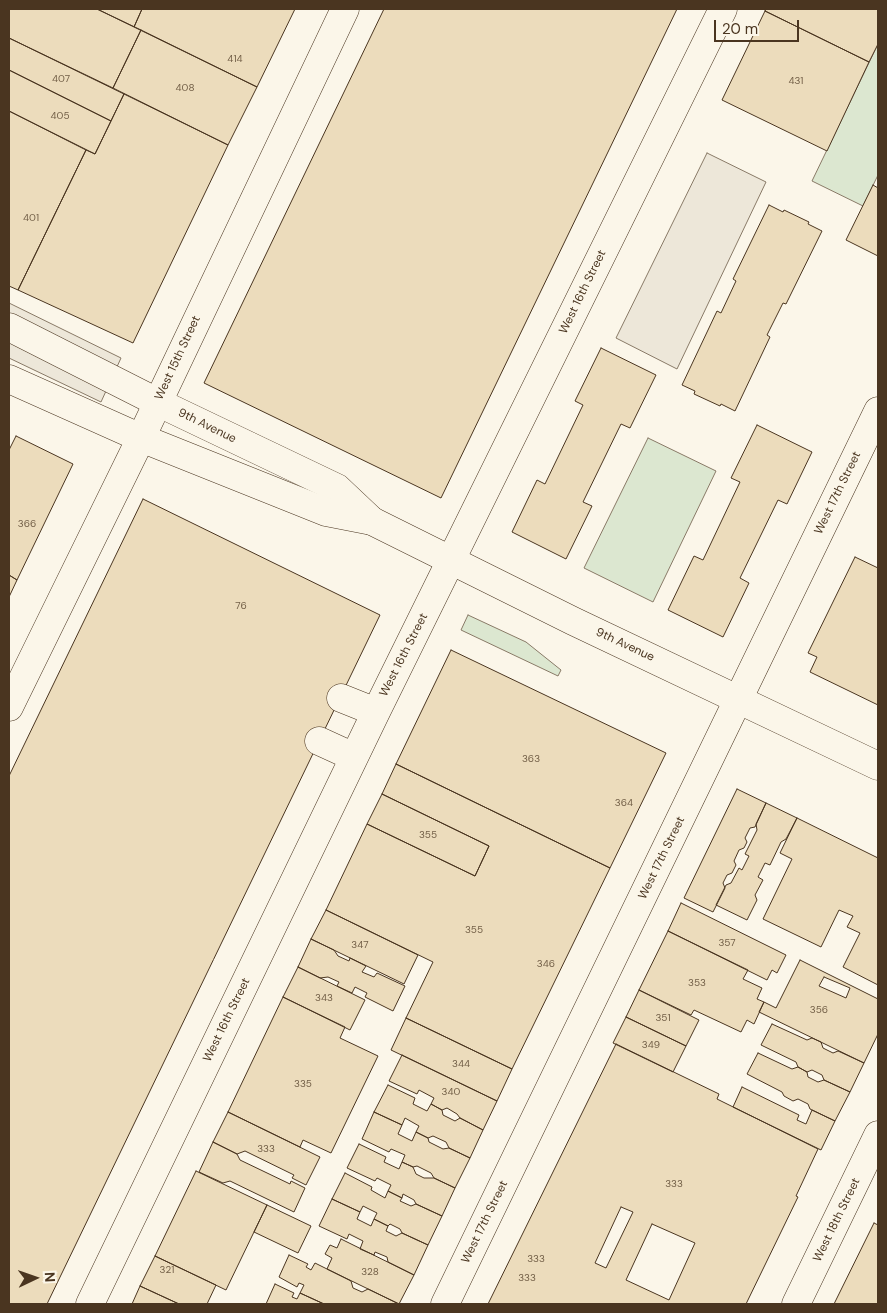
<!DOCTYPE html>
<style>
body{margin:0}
#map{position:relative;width:887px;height:1313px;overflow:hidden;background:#fbf6e9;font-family:"DM Sans",sans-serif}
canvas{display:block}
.frame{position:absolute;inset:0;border:10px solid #4a3520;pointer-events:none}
.north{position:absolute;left:10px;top:1253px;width:50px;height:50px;-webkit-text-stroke:4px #fbf6e9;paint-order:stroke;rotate:87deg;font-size:14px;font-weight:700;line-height:20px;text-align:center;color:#4a3520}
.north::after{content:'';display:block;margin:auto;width:18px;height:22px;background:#4a3520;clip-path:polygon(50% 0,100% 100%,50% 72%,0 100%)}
.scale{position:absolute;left:714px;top:20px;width:85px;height:22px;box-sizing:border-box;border:2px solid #4a3520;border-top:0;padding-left:6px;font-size:15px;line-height:18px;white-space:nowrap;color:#4a3520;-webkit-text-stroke:4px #fbf6e9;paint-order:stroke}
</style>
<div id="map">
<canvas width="887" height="1313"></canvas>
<div class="frame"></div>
<div class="north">N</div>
<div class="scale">20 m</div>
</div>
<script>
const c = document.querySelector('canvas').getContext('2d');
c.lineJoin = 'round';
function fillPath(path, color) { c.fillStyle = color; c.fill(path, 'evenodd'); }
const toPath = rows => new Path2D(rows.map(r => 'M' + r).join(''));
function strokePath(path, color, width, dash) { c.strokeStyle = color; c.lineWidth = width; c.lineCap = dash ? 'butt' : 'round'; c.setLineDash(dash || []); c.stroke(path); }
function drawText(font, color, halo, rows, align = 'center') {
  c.font = font + ' "DM Sans",sans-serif'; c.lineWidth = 4; c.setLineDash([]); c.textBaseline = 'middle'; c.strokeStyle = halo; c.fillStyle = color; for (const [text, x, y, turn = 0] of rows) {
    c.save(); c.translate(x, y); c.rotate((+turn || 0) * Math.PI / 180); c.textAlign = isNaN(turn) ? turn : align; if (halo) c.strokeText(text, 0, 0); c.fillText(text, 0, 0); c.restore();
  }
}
const green = toPath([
 [878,44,878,175,863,206,812,181,878,44],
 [648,438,716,471,653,602,584,568,648,438],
 [468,615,526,642,561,670,558,676,461,630,468,615]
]);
fillPath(green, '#dce7d0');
strokePath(green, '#887966', 1);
const parking = toPath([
 [707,153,766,182,677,369,616,338,707,153],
 [9,303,121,358,101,402,9,358,9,303]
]);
fillPath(parking, '#ede7d9');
strokePath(parking, '#887966', 1);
const building = toPath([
 [9,9,97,9,141,30,113,88,9,38,9,9],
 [97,9,142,9,134,27,97,9],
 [142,9,295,9,257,87,134,27,142,9],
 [384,9,677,9,441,498,204,383,384,9],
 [766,9,878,9,878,44,869,62,765,11,766,9],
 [765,11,869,62,827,151,722,100,765,11],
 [141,30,257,87,228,145,113,88,141,30],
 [9,38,124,94,111,121,9,70,9,38],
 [9,70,111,121,95,154,9,111,9,70],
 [124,94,228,145,133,343,18,290,86,150,95,154,124,94],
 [9,111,86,150,18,290,9,286,9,111],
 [873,185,878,188,878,256,846,240,873,185],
 [769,205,783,212,784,210,809,222,808,224,822,231,786,304,783,303,767,335,770,337,735,411,721,404,720,406,694,394,695,391,682,385,717,311,721,313,736,281,733,279,769,205],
 [601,348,656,375,630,428,621,424,583,502,592,506,566,559,512,532,537,480,545,484,583,405,575,401,601,348],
 [757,425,812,452,787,504,778,500,740,578,749,583,723,637,668,610,694,556,703,560,740,482,731,478,757,425],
 [16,436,73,464,17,580,9,575,9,450,16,436],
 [143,499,380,615,47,1304,9,1304,9,776,143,499],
 [855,557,878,568,878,705,810,672,817,657,808,653,855,557],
 [9,575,17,580,9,597,9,575],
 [451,650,666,753,610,868,396,764,451,650],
 [396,764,610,868,512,1069,406,1018,433,962,326,910,367,824,475,876,489,846,382,794,396,764],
 [737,789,766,803,755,827,750,828,745,838,747,842,744,848,739,850,734,861,736,865,732,873,727,875,723,883,725,888,713,912,684,898,737,789],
 [382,794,489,846,475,876,367,824,382,794],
 [766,803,797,818,786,839,781,842,770,865,765,863,758,877,763,880,755,895,757,900,747,920,716,905,726,885,731,883,739,868,742,870,749,856,745,854,757,830,756,824,766,803],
 [797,818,878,858,878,985,843,967,860,933,847,927,853,916,839,910,821,947,763,919,792,859,780,853,797,818],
 [681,903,786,955,777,973,772,970,767,980,668,931,681,903],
 [326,910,418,955,404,984,311,939,326,910],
 [668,931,748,970,743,979,762,988,757,999,764,1002,754,1024,747,1020,741,1032,694,1010,691,1015,639,990,668,931],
 [311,939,334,950,338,956,349,961,350,958,366,966,362,972,374,977,377,973,405,986,393,1011,365,997,367,993,355,987,352,993,337,986,339,982,328,977,320,978,298,967,311,939],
 [800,960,878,999,878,1034,864,1063,759,1012,764,1002,776,1008,800,960],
 [298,967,365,1000,350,1030,283,997,298,967],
 [824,977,850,988,846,998,819,986,824,977],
 [639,990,699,1020,686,1046,626,1017,639,990],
 [283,997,345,1027,340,1038,378,1056,331,1153,303,1140,300,1147,228,1112,283,997],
 [626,1017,686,1046,673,1072,613,1043,626,1017],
 [406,1018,512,1069,497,1101,391,1050,406,1018],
 [772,1024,807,1040,812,1038,821,1042,823,1048,833,1053,838,1051,864,1063,850,1092,824,1080,822,1075,812,1070,807,1072,798,1067,796,1062,761,1045,772,1024],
 [616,1044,719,1094,717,1099,818,1149,796,1196,798,1197,746,1304,488,1304,616,1044],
 [621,1207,633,1212,606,1268,595,1263,621,1207],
 [652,1224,695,1243,669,1300,626,1280,652,1224],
 [758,1053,792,1069,798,1067,807,1072,808,1077,818,1082,824,1080,850,1092,835,1121,810,1109,808,1104,798,1099,793,1101,784,1096,782,1092,747,1074,758,1053],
 [402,1055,497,1101,483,1130,460,1118,457,1114,447,1108,442,1110,431,1104,434,1098,419,1090,417,1094,389,1081,402,1055],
 [388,1085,415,1098,413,1104,427,1111,431,1104,442,1110,443,1115,455,1121,460,1118,483,1130,470,1158,449,1148,446,1142,433,1136,428,1138,416,1132,419,1126,405,1118,402,1125,374,1112,388,1085],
 [742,1087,799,1115,797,1120,806,1124,812,1110,835,1121,821,1150,733,1107,742,1087],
 [228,1112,320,1157,306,1185,292,1178,294,1175,245,1151,237,1154,213,1142,228,1112],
 [374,1112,402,1125,398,1134,412,1141,416,1132,428,1138,429,1142,443,1149,449,1148,470,1158,455,1188,434,1178,431,1173,417,1166,413,1167,402,1162,405,1155,391,1149,389,1152,362,1139,374,1112],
 [213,1142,237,1154,240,1160,290,1184,291,1181,305,1188,294,1212,230,1181,223,1183,199,1172,213,1142],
 [359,1144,386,1157,384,1162,399,1169,402,1162,413,1167,416,1174,424,1178,434,1178,455,1188,442,1216,416,1204,414,1200,403,1194,402,1198,388,1191,391,1185,377,1178,375,1181,347,1168,359,1144],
 [196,1171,267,1205,226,1290,155,1256,196,1171],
 [345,1173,372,1187,371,1190,385,1198,388,1191,402,1198,400,1201,411,1206,416,1204,442,1216,428,1245,402,1233,400,1229,390,1224,388,1226,374,1219,377,1213,363,1206,360,1212,332,1199,345,1173],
 [332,1199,360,1212,357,1219,371,1226,374,1219,388,1226,386,1231,396,1236,402,1233,428,1245,414,1275,388,1262,387,1257,375,1252,374,1255,360,1249,363,1241,349,1234,347,1239,319,1226,332,1199],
 [267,1205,311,1226,298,1253,254,1232,267,1205],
 [874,1223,878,1225,878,1304,834,1304,874,1223],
 [341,1239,414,1275,399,1304,327,1269,332,1258,325,1254,330,1245,337,1248,341,1239],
 [289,1255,308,1264,306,1267,311,1270,315,1263,351,1281,353,1288,362,1292,368,1289,399,1304,324,1304,300,1293,304,1285,299,1283,297,1287,279,1277,289,1255],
 [155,1256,216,1285,207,1304,179,1304,140,1286,155,1256],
 [275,1284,294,1293,292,1297,297,1299,300,1293,324,1304,266,1304,275,1284],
 [140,1286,179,1304,132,1304,140,1286]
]);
fillPath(building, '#ecdcbc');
strokePath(building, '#4a3520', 1);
const minor = toPath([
 [9,327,157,402,337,488,372,521],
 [341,698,376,712],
 [9,707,141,438],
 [319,741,354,757],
 [90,1304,376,712,723,9],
 [445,1304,878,411],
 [796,1304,878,1135]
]);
const major = toPath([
 [9,379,141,438,326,512,372,521,573,621,878,766],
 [141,438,345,9]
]);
strokePath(minor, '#4a3520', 29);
strokePath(major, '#4a3520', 29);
strokePath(minor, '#fbf6e9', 28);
strokePath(major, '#fbf6e9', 28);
drawText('10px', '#725f47', null, [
 ["414",235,59],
 ["407",61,79],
 ["431",796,81],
 ["408",185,88],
 ["405",60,116],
 ["401",31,218],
 ["366",27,524],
 ["76",241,606],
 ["363",531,759],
 ["364",624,803],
 ["355",428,835],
 ["355",474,930],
 ["357",727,943],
 ["347",360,945],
 ["346",546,964],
 ["353",697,983],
 ["343",324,998],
 ["356",819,1010],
 ["351",663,1018],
 ["349",651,1045],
 ["344",461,1064],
 ["335",303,1084],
 ["340",451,1092],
 ["333",266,1149],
 ["333",674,1184],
 ["333",536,1259],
 ["321",167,1270],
 ["328",370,1272],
 ["333",527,1278]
]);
drawText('12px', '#4a3520', '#fbf6e9', [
 ["West 16th Street",583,292,-64],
 ["West 15th Street",178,358,-65],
 ["9th Avenue",207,426,26],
 ["West 17th Street",838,493,-64],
 ["9th Avenue",625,645,25],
 ["West 16th Street",404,655,-63],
 ["West 17th Street",662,858,-64],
 ["West 16th Street",227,1020,-64],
 ["West 18th Street",837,1220,-64],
 ["West 17th Street",485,1222,-64]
]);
</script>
